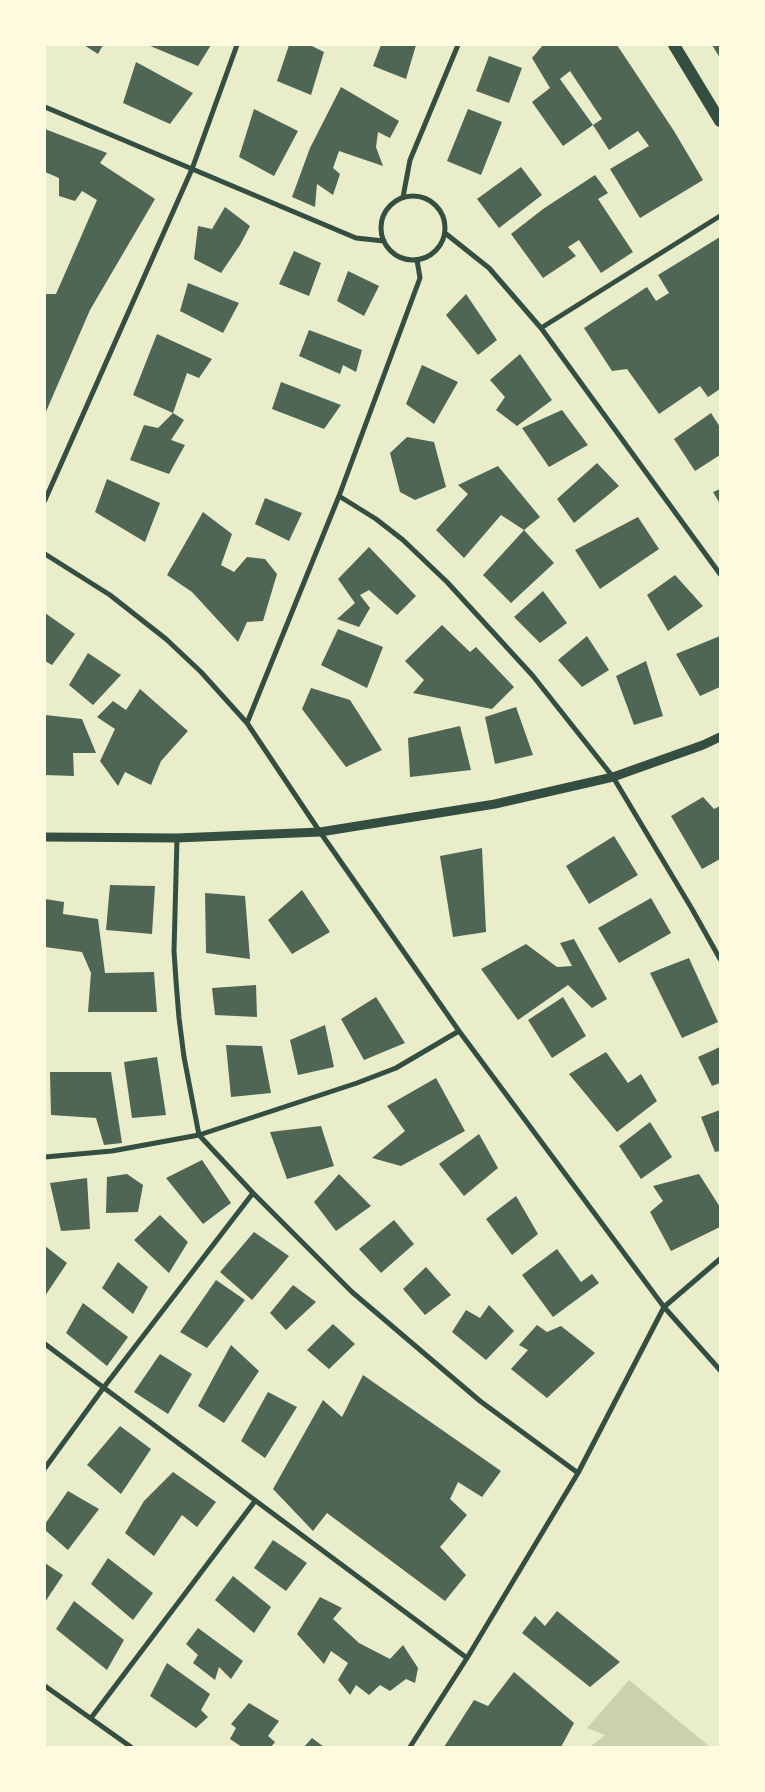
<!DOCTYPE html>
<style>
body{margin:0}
#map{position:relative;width:765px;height:1792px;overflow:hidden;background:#e9edc9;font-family:Jost,sans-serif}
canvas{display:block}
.frame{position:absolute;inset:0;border:46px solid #fefae0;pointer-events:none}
</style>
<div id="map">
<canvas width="765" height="1792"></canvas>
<div class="frame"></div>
</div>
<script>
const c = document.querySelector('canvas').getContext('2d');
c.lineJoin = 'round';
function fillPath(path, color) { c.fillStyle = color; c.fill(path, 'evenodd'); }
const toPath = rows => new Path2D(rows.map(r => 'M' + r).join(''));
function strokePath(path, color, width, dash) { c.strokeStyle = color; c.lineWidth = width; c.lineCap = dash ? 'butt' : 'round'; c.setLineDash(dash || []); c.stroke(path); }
fillPath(toPath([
 [629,1680,710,1747,590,1747,605,1735,587,1728]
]), '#cad2ad');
fillPath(toPath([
 [84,45,103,45,98,54],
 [148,45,211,45,198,66],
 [289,45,310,45,324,52,311,95,277,81],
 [381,45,416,45,406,79,373,66],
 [543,45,617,45,674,131,703,180,640,218,610,169,649,146,638,131,609,150,593,125,602,119,570,71,560,79,593,125,563,146,532,102,550,88,532,58],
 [712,45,720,45,720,58],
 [489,56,522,68,509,103,476,91],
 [136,62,193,93,170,124,123,103],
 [341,87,399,121,390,138,378,132,376,147,383,166,339,151,333,168,340,174,333,195,317,184,315,207,292,197,310,148],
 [254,109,298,131,274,176,239,157],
 [468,109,502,122,481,175,447,161],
 [45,129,107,153,100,163,155,199,90,310,45,414,45,294,56,294,97,200,82,191,75,201,59,196,59,178,45,172],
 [521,167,542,195,499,228,477,199],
 [595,175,608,193,598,199,633,252,601,273,579,240,568,247,576,256,543,278,511,234,543,209],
 [225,207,250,226,240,245,221,273,194,259,198,226,212,229],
 [720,237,720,389,708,397,700,386,659,414,627,369,612,371,584,328,647,287,656,301,669,293,658,275],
 [294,251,321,263,309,296,279,284],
 [348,271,379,286,364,316,337,301],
 [188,283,239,303,223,333,180,311],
 [466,294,497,340,478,355,446,315],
 [309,330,362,350,356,372,343,365,340,374,299,356],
 [157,334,212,359,199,378,187,373,173,413,133,395],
 [520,354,552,400,517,426,496,410,505,397,490,380],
 [422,365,458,382,434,424,406,404],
 [281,382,341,405,324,429,272,409],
 [562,410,588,445,549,467,522,428],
 [173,413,184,420,171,440,185,445,169,474,130,460,144,425,158,428],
 [711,413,720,427,720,455,695,471,674,439],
 [407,437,434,442,446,487,415,500,400,492,390,453],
 [597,463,619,486,574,523,557,499],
 [498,466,540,517,524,530,501,515,464,558,436,530,468,494,458,485],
 [107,479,160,503,145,542,95,512],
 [720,489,720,504,713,492],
 [265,498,302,513,289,541,255,524],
 [203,512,232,534,221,565,234,572,247,557,265,559,277,574,263,621,247,622,238,642,192,592,167,575],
 [638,517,659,549,600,589,575,550],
 [524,530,554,563,511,603,483,575],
 [369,547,416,596,397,615,369,590,360,595,370,608,359,627,337,619,355,603,338,579],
 [675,575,703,606,668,631,647,595],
 [543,591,567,623,540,643,514,617],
 [45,613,75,634,52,665,45,661],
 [442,625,470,652,476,647,514,687,492,709,413,693,424,680,405,661],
 [338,629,383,647,367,688,321,665],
 [587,636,609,670,582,687,558,660],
 [720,636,720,687,700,696,676,654],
 [88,653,121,675,93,705,69,685],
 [646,661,663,716,634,725,616,676],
 [311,688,350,700,382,750,346,767,302,709],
 [140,689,188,731,161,761,151,785,125,772,118,786,100,761,115,729,97,717,113,701,126,710],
 [516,707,533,755,495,764,485,717],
 [45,715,82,719,96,753,73,753,74,776,45,775],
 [460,726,471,770,410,777,408,738],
 [703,797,714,809,720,806,720,859,702,869,671,816],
 [614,836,638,875,589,904,566,866],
 [482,848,486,932,453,937,440,856],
 [110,885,155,886,152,934,106,930],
 [302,890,330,932,292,954,268,920],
 [205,893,245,896,250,959,206,953],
 [651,898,671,933,619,963,598,928],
 [45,899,64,902,63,914,98,919,105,973,154,972,157,1012,88,1012,91,973,82,952,45,947],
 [574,939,607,999,592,1008,568,985,518,1020,481,969,526,944,557,967,572,966,560,943],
 [689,958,718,1022,682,1038,650,973],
 [256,985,257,1017,215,1015,212,988],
 [376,997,405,1043,364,1060,341,1019],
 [563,997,586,1036,552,1058,528,1020],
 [325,1025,334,1067,298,1075,290,1040],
 [226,1045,262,1046,271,1093,231,1097],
 [720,1047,720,1083,712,1086,698,1057],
 [606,1052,628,1083,641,1074,657,1101,617,1132,569,1074],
 [157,1057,166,1115,132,1118,124,1062],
 [50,1072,111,1072,122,1143,104,1145,96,1118,51,1115],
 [436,1078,465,1131,401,1166,372,1158,405,1131,387,1106],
 [720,1110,720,1151,715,1152,701,1117],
 [650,1122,672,1157,641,1179,619,1146],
 [321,1126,334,1166,287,1179,270,1132],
 [479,1134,498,1168,464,1196,439,1164],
 [202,1160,231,1203,203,1224,166,1178],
 [127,1174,143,1185,138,1212,106,1213,107,1177],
 [339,1174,371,1206,336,1231,314,1202],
 [699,1174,720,1207,720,1227,671,1251,650,1212,663,1201,653,1186],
 [87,1178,90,1229,61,1231,50,1183],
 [516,1196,538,1234,512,1255,486,1219],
 [160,1215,188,1242,169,1273,134,1240],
 [394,1220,414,1244,381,1273,359,1249],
 [254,1232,289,1256,252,1300,220,1272],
 [45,1246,67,1263,45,1296],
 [557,1249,581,1282,592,1274,599,1283,553,1317,522,1275],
 [118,1262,148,1287,133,1314,102,1288],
 [426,1267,451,1295,425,1315,403,1289],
 [216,1280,245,1300,207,1348,180,1332],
 [293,1285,316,1302,286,1330,270,1313],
 [83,1303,128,1337,107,1366,66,1333],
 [489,1305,514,1331,486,1360,452,1332,466,1310,480,1318],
 [333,1324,355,1344,329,1369,307,1350],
 [537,1325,547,1332,561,1326,595,1353,547,1398,511,1369,528,1350,519,1345],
 [231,1345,259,1371,224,1423,198,1406],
 [160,1354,192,1374,168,1414,134,1392],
 [363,1375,501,1471,482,1497,458,1482,450,1499,467,1515,440,1547,466,1575,445,1601,327,1513,313,1531,273,1489,323,1400,342,1417],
 [268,1392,297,1407,265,1458,241,1441],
 [120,1426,151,1449,121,1494,87,1465],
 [173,1472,216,1502,197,1527,182,1515,154,1556,125,1533,144,1501],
 [68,1491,99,1509,68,1550,45,1530,45,1524],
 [273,1540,307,1563,286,1591,254,1568],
 [108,1558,153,1593,133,1620,91,1584],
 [45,1563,63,1575,45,1602],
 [233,1576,271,1607,254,1633,215,1600],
 [320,1597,342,1608,333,1619,359,1643,390,1659,403,1645,418,1668,415,1683,406,1679,390,1691,380,1685,369,1695,356,1685,350,1695,338,1680,348,1663,331,1651,324,1664,297,1634],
 [74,1601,124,1640,107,1670,56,1629],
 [557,1611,620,1662,590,1687,522,1633,535,1616,545,1626],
 [198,1628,243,1661,231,1679,219,1667,215,1680,193,1663,198,1655,186,1644],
 [167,1663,210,1694,201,1710,208,1717,196,1728,150,1696],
 [514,1672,574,1723,561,1747,444,1747,474,1700,488,1706],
 [249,1703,279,1721,268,1736,275,1742,271,1747,242,1747,230,1739,236,1728,231,1724],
 [312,1738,324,1747,304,1747]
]), '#4f6655');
strokePath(toPath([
 [45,107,356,238,384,241],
 '381 228a32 32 0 1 1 64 0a32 32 0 1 1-64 0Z',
 [403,197,410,160,458,45],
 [445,233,489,268,541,328,720,574],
 [541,328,720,216],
 [339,496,376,519,403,540,447,582,533,676,613,777,692,909,720,959],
 [45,500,192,169,237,45],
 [45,554,110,595,166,639,201,672,247,723,320,832,459,1031,664,1307,720,1370],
 [247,723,339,496,420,278,417,260],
 [177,838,174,951,176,981,179,1018,184,1057,199,1135,253,1193,352,1292,480,1401,578,1473],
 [45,1157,112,1151,199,1135,357,1083,396,1068,459,1031],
 [45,1344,467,1658],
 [45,1468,104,1387,253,1193],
 [45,1686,131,1747],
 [91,1718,255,1501],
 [410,1747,467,1658,578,1473,664,1307,720,1259]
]), '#344e41', 5);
strokePath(toPath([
 [45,837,177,838,320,832,495,804,613,777,703,745,720,737]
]), '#344e41', 9);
strokePath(toPath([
 [674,45,720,121]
]), '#344e41', 12);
</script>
